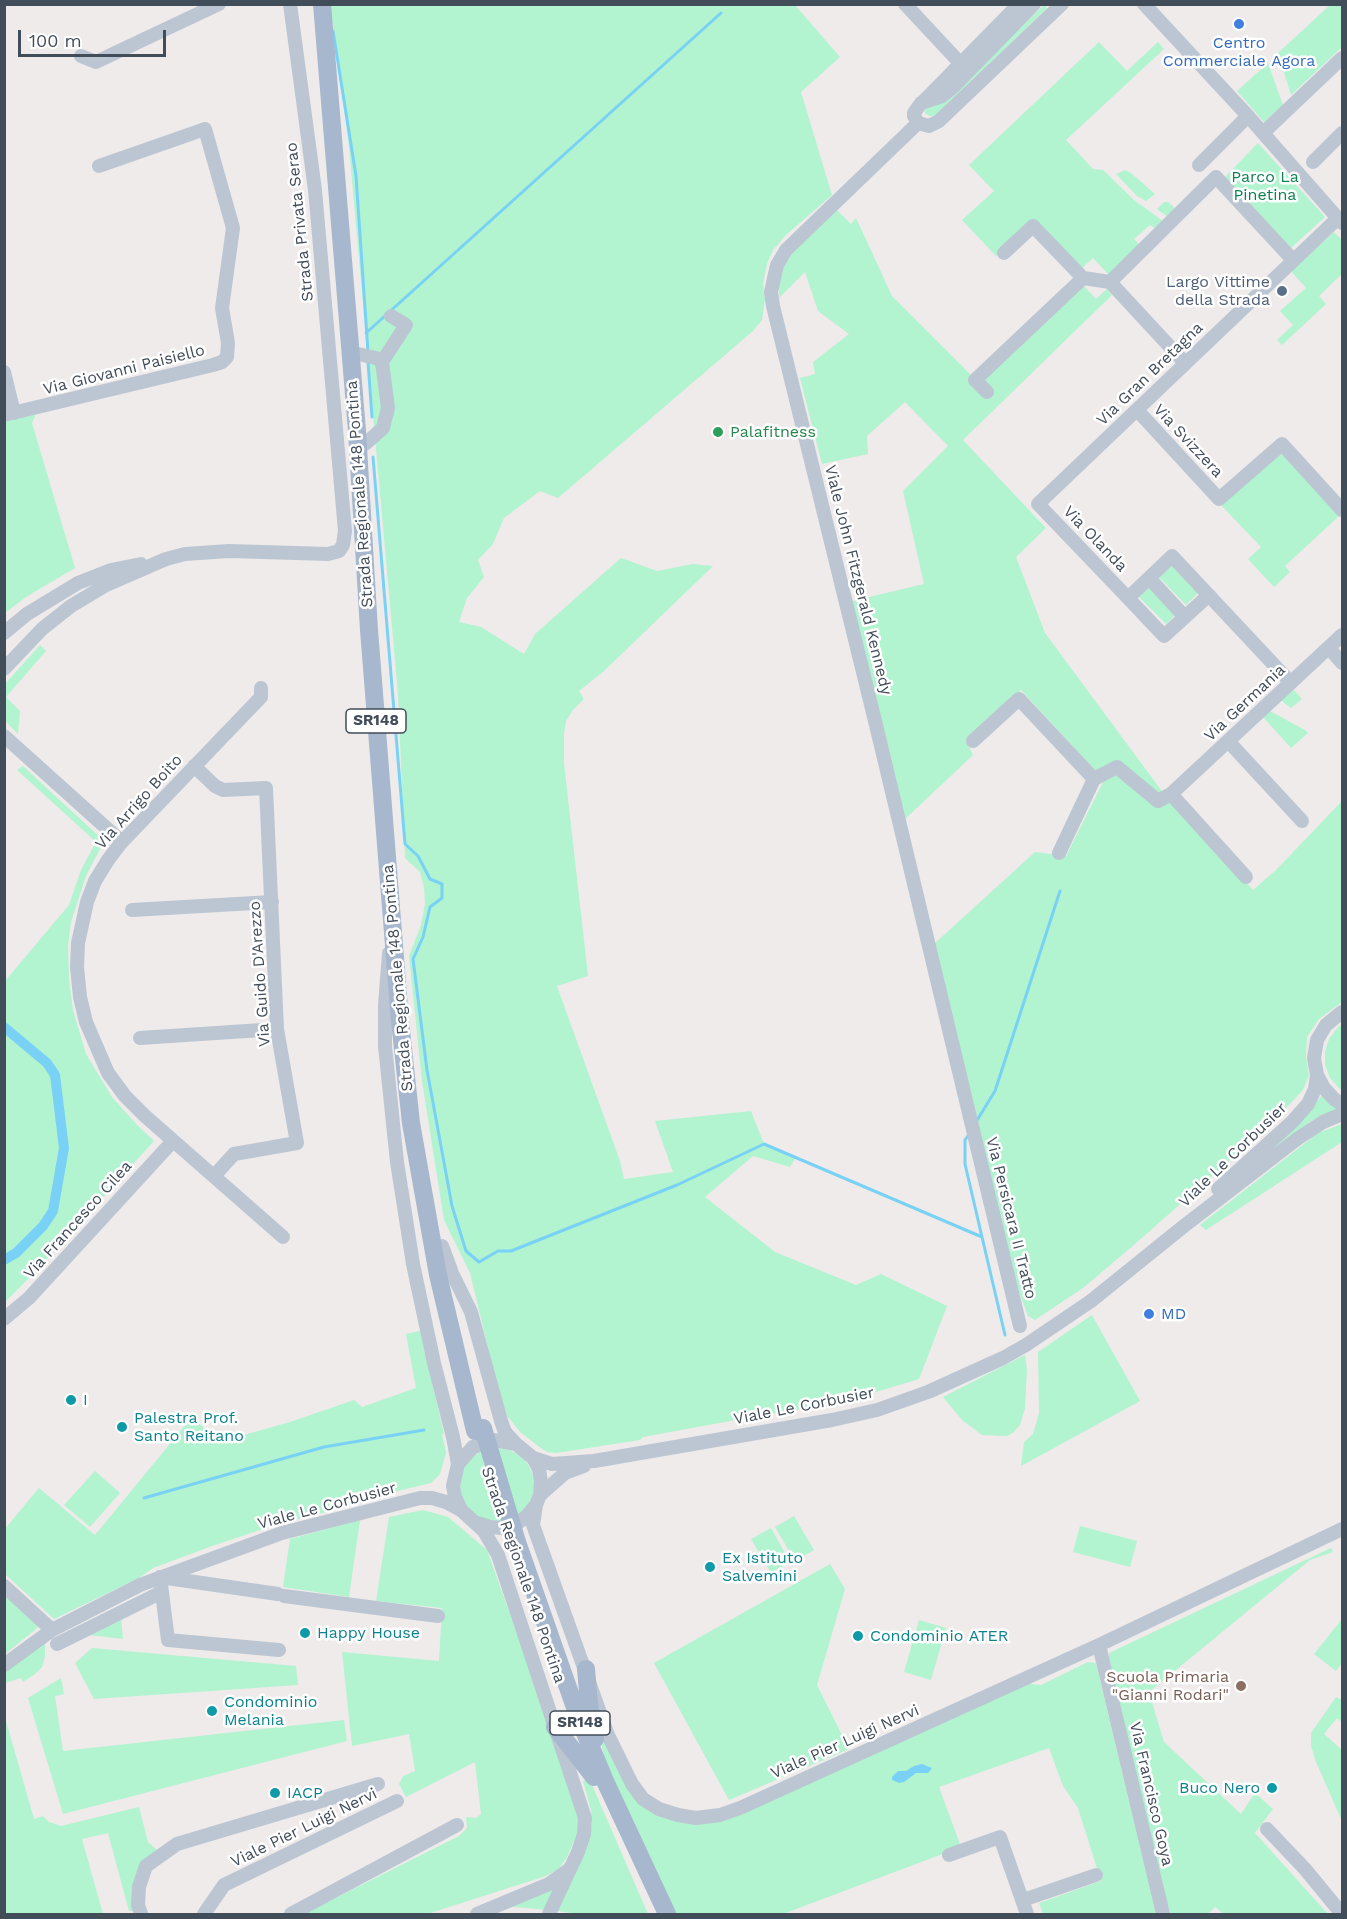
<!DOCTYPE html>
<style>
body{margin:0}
#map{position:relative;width:1347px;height:1919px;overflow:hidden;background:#eeebea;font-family:"Work Sans",sans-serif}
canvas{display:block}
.frame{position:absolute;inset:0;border:6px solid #424d5a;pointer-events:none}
.scale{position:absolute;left:18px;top:30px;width:148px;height:27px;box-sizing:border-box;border:3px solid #424d5a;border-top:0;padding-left:8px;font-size:18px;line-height:21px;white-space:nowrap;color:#424d5a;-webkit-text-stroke:4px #fff;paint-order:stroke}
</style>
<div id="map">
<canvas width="1347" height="1919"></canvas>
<div class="frame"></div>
<div class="scale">100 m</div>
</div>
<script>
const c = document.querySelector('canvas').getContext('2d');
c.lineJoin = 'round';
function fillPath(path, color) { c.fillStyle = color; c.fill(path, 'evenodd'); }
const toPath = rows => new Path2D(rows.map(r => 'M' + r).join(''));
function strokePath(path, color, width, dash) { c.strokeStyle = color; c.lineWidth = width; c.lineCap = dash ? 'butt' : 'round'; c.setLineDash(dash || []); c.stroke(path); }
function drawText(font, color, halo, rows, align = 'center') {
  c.font = font + ' "Work Sans",sans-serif'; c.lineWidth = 5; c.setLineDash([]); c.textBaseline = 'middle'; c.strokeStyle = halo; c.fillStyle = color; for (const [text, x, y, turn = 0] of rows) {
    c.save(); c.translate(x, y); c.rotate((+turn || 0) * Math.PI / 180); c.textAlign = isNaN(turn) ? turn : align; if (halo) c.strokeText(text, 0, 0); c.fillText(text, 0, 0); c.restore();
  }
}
fillPath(toPath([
 [330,5,795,5,840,57,801,92,832,195,786,235,773,250,767,264,763,283,765,299,762,320,753,331,558,498,540,491,504,518,493,544,478,560,484,577,467,598,459,622,481,627,524,654,535,634,621,558,657,571,693,564,713,566,604,671,579,691,584,699,573,710,566,721,564,734,564,763,588,976,557,986,620,1161,624,1179,673,1172,655,1121,751,1111,764,1144,796,1157,790,1167,753,1156,705,1197,775,1252,856,1285,881,1274,947,1306,919,1379,840,1403,763,1415,643,1437,640,1440,556,1453,547,1452,538,1446,520,1432,509,1418,505,1418,470,1273,444,1220,422,1081,409,956,421,925,425,904,424,887,420,872,405,858,398,694,349,147],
 [1044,5,1047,8,936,115,929,116,925,113,924,108,953,93],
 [1330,5,1342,5,1342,47,1291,95,1278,53],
 [1099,42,1127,71,1158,42,1164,49,1066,140,1093,169,1103,170,1134,200,1163,221,1156,229,1150,225,1134,239,1140,245,1109,275,1093,258,1080,270,1033,221,996,256,962,220,994,191,969,165],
 [1268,63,1283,105,1264,122,1237,91],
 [1258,143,1325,217,1291,248,1225,177],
 [1125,170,1131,173,1155,194,1146,201,1137,196,1116,174],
 [1164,202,1168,202,1176,209,1168,217,1157,209],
 [836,209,851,224,856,218,892,296,979,383,1082,284,1096,299,1107,289,1112,295,963,440,1046,528,1016,557,1045,633,1161,790,1253,890,1276,870,1342,801,1342,1002,1319,1019,1307,1037,1306,1057,1309,1075,1303,1090,1270,1125,1135,1244,1083,1288,1035,1320,1028,1316,1017,1286,934,944,1035,852,1066,856,1104,780,1021,690,967,743,973,755,904,820,852,601,924,584,903,491,948,446,905,402,867,436,868,454,822,464,800,378,815,374,813,362,849,334,818,311,805,272,779,298,779,284,783,267,793,250],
 [1334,232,1342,240,1342,274,1319,296,1326,304,1282,345,1277,340,1293,325,1280,311,1306,288,1291,271],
 [36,414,32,423,75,568,26,597,5,613,5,422],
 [1279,451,1339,516,1285,566,1290,572,1274,587,1248,559,1261,547,1221,505],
 [1172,563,1199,592,1186,605,1158,576],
 [1148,587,1175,615,1166,624,1138,596],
 [40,645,46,651,6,697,20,711,18,734,5,721,5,684],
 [1291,687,1302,699,1291,708,1278,698],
 [1268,710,1305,730,1308,733,1291,748,1262,716],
 [23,766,104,841,86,876,71,922,68,946,69,978,73,1010,86,1054,112,1097,137,1125,154,1141,32,1275,5,1302,5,981,69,905,81,870,96,842,17,770],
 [1342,1024,1342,1091,1330,1078,1325,1065,1325,1052,1329,1039,1337,1028],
 [1322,1095,1341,1107,1311,1121,1228,1186,1310,1110],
 [1342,1124,1342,1142,1206,1230,1200,1225,1318,1133],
 [1092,1315,1140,1401,1021,1466,1024,1442,1033,1434,1039,1413,1038,1352],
 [420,1331,444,1434,442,1434,446,1453,440,1474,431,1483,389,1493,385,1497,278,1524,212,1546,153,1568,139,1578,54,1619,5,1574,4,1530,39,1488,95,1535,192,1417,219,1442,290,1422,354,1400,362,1407,416,1388,406,1334],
 [1025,1355,1027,1370,1025,1408,1020,1425,1014,1432,1007,1436,982,1435,962,1420,943,1397],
 '460 1485a37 37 0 1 1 74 0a37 37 0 1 1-74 0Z',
 [95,1471,120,1493,90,1527,64,1505],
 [423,1510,448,1517,487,1550,579,1807,579,1830,566,1859,558,1869,546,1876,427,1914,304,1914,459,1836,467,1828,466,1817,476,1818,481,1814,475,1762,406,1797,399,1784,403,1776,415,1771,409,1734,352,1746,342,1652,439,1661,442,1608,376,1601,389,1517],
 [794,1516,814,1550,795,1561,775,1527],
 [360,1520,349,1597,283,1587,290,1539],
 [1080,1526,1137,1541,1130,1567,1073,1552],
 [771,1528,790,1562,771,1573,751,1539],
 [1331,1548,1333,1552,1310,1560,1149,1692,1164,1742,1241,1814,1255,1793,1273,1809,1255,1833,1328,1914,1224,1914,1215,1907,1208,1914,1168,1914,1109,1658,1109,1653],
 [830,1564,845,1589,817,1685,849,1749,729,1800,654,1663],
 [5,1593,38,1626,36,1629,5,1654],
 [121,1617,123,1639,89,1635],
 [1342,1619,1342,1663,1336,1671,1314,1654],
 [919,1620,946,1628,931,1680,904,1672],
 [45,1642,45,1657,42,1667,35,1674,23,1682,21,1678,5,1683,5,1671],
 [92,1648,296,1666,298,1685,94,1699,75,1663],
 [1088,1662,1096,1663,1156,1914,1043,1914,1039,1903,1101,1881,1078,1808,1063,1786,1049,1748,939,1787,961,1847,783,1914,675,1914,606,1766,593,1702,629,1788,698,1822,1022,1683,1041,1685],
 [61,1678,64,1694,55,1696,63,1751,344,1720,347,1741,63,1814,28,1698],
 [1336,1697,1342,1700,1342,1722,1337,1718,1324,1734,1342,1750,1342,1821,1316,1762,1311,1746,1311,1733],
 [4,1714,34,1819,43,1816,49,1822,61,1826,139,1807,148,1842,158,1851,133,1911,129,1911,108,1833,82,1839,103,1914,5,1914],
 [589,1778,648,1914,578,1914,558,1911,560,1902,588,1841,592,1824,591,1810,583,1781],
 [553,1886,548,1910,503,1906]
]), '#b2f3d0');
fillPath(toPath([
 [922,1764,932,1768,928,1773,916,1773,904,1782,899,1783,892,1780,892,1777,898,1771,906,1771,914,1766]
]), '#79d2f5');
strokePath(toPath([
 [333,31,356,176,368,352],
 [366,333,721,13],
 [368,362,372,417],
 [373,457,405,844,418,856,430,879,442,884,442,898,430,907,423,937,413,959,427,1070,452,1206,466,1251,479,1262,498,1251,511,1251,677,1185,764,1144,982,1237,965,1164,965,1140,970,1133],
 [976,1122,995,1091,1060,891],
 [982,1237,1005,1335],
 [144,1498,324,1447,424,1430]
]), '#79d2f5', 3);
strokePath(toPath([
 [4,1027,47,1063,55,1075,64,1148,53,1211,43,1226,16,1253,4,1260]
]), '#79d2f5', 10);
strokePath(toPath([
 [905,4,960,63],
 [1034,4,951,89,942,96,921,103,914,113,914,116,918,123,929,126,939,121,1062,4],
 [1144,4,1248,116,1342,223],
 [81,56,96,62,219,4],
 [924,101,1019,4],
 [918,123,786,250,777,265,771,292,773,306,876,725,1020,1326],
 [1263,133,1342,58],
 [1313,162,1342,133],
 [1199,165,1248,116],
 [1004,253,1033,226,1083,278],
 [1110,282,1185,363],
 [358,354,376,358,382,362,388,408,383,428,365,444],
 [382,362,406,325,391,316],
 [4,372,14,413],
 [987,392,975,380,1083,278,1110,282,1216,177,1293,260],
 [1137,410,1219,499,1282,444,1342,510],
 [4,415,213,365,222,362,227,357,228,343,222,308,233,228,205,129,99,166],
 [1149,578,1185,617],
 [1128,598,1164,636,1209,595],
 [4,633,27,614,78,583,111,570,141,564],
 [1329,648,1342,663],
 [4,669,42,629,71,606,106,585,166,559,185,554,229,551,328,554,339,551,343,545,345,531,315,190,290,4],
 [1291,683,1172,556,1128,598,1038,504,1338,218],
 [261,688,261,697,120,844,108,860,95,881,87,902,78,943,77,967,80,997,86,1022,108,1073,125,1096,145,1116,283,1237],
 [4,736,122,842],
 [973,741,1019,699,1094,779],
 [1228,741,1302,821],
 [194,766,215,786,223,790,266,788,277,1029,297,1143,234,1154,214,1176],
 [1059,853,1094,779,1117,767,1158,801,1171,794],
 [1246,877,1171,794,1342,635],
 [132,910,272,902],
 [389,953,385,1005,385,1046,397,1162,413,1264,434,1363,453,1437,458,1464],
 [1342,1012,1326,1025,1317,1040,1314,1058,1317,1075,1324,1088,1334,1099,1342,1104],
 [140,1038,277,1029],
 [1218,1189,1292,1122,1308,1104,1315,1089,1317,1075],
 [442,1246,452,1273,471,1312,501,1421,505,1432,516,1444],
 [4,1319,29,1298,173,1141],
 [533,1458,552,1464,594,1461,832,1420,877,1410,928,1392,1003,1358,1026,1345,1091,1301,1184,1226,1297,1139,1323,1122,1342,1114],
 [540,1495,565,1473,584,1466],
 [536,1505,533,1525,608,1735,632,1784,643,1799,659,1809,678,1815,696,1818,720,1815,740,1808,1099,1645,1342,1529],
 [477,1523,490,1527,503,1528,516,1524,527,1516,536,1505,540,1495,541,1482,539,1469,533,1458,516,1444,494,1440,473,1447,458,1464,453,1486,455,1497,461,1510,484,1531,498,1555,585,1818,584,1834,578,1852,549,1914],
 [4,1586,52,1630],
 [278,1594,160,1577,168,1640,279,1650],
 [284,1596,438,1616],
 [57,1644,162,1592],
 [1099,1645,1163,1914],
 [4,1665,52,1630,140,1585,282,1533,420,1498,432,1498,446,1502,461,1510],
 [1267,1829,1305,1869,1342,1914],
 [949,1855,1000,1837,1027,1914],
 [1023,1900,1096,1875],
 [141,1914,138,1905,139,1887,146,1866,177,1844,378,1784],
 [204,1914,224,1885,397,1801],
 [291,1914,457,1825],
 [477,1914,549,1884,567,1871]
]), '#bcc6d3', 14);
strokePath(toPath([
 [322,4,357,431,369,630,400,1021,411,1123,438,1275,475,1431],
 [517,1542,578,1716,605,1781,667,1914],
 [586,1669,589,1703,595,1739],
 [555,1727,594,1777]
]), '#a6b7ce', 18);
strokePath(toPath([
 [483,1428,517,1542]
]), '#a6b7ce', 18);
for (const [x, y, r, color] of [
 [1239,24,6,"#3f7fe0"],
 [1282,291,6,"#5c6f8a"],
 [718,432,6,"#2e9e5b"],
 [1149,1314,6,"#3f7fe0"],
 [71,1400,6,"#0f9aa8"],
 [122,1427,6,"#0f9aa8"],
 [710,1567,6,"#0f9aa8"],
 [305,1633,6,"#0f9aa8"],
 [858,1636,6,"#0f9aa8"],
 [1241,1686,6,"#8d6e63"],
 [212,1711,6,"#0f9aa8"],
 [1272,1788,6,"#0f9aa8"],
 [275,1793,6,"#0f9aa8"]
]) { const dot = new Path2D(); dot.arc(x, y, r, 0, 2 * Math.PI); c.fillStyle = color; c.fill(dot); strokePath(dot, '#fff', 2); }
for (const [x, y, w] of [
 [376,721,60],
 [580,1723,60]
]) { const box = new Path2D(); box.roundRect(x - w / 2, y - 12, w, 24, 4.5); c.fillStyle = '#fff'; c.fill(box); strokePath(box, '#424d5a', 1.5); }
drawText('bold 15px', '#424d5a', null, [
 ["SR148",376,721],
 ["SR148",580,1723]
]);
drawText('16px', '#366cbe', '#fff', [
 ["Centro",1239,43],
 ["Commerciale Agora",1239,61],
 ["MD",1161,1314,"left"]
]);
drawText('16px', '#0c8250', '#fff', [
 ["Parco La",1265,177],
 ["Pinetina",1265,195]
]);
drawText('16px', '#424d5a', '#fff', [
 ["Strada Privata Serao",300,222,-96],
 ["Via Giovanni Paisiello",124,370,-14],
 ["Via Gran Bretagna",1150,374,-44],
 ["Via Svizzera",1188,441,47],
 ["Strada Regionale 148 Pontina",360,494,-94],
 ["Via Olanda",1095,539,46],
 ["Viale John Fitzgerald Kennedy",858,580,76],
 ["Via Germania",1245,703,-43],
 ["Via Arrigo Boito",139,802,-48],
 ["Via Guido D'Arezzo",260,974,-94],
 ["Strada Regionale 148 Pontina",398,978,-95],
 ["Viale Le Corbusier",1233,1155,-44],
 ["Via Persicara II Tratto",1011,1218,76],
 ["Via Francesco Cilea",78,1220,-48],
 ["Viale Le Corbusier",804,1406,-11],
 ["Viale Le Corbusier",327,1506,-15],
 ["Strada Regionale 148 Pontina",523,1575,71],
 ["Viale Pier Luigi Nervi",845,1742,-24],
 ["Via Francisco Goya",1151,1794,77],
 ["Viale Pier Luigi Nervi",304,1828,-26]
]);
drawText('16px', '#4e5e75', '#fff', [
 ["Largo Vittime",1270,282],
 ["della Strada",1270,300]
], 'right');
drawText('16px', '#27864d', '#fff', [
 ["Palafitness",730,432]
], 'left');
drawText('16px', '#0d838f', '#fff', [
 ["I",83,1400],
 ["Palestra Prof.",134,1418],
 ["Santo Reitano",134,1436],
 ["Ex Istituto",722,1558],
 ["Salvemini",722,1576],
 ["Happy House",317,1633],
 ["Condominio ATER",870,1636],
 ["Condominio",224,1702],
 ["Melania",224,1720],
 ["Buco Nero",1260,1788,"right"],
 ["IACP",287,1793]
], 'left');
drawText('16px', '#785e54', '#fff', [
 ["Scuola Primaria",1229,1677],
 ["\"Gianni Rodari\"",1229,1695]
], 'right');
</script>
